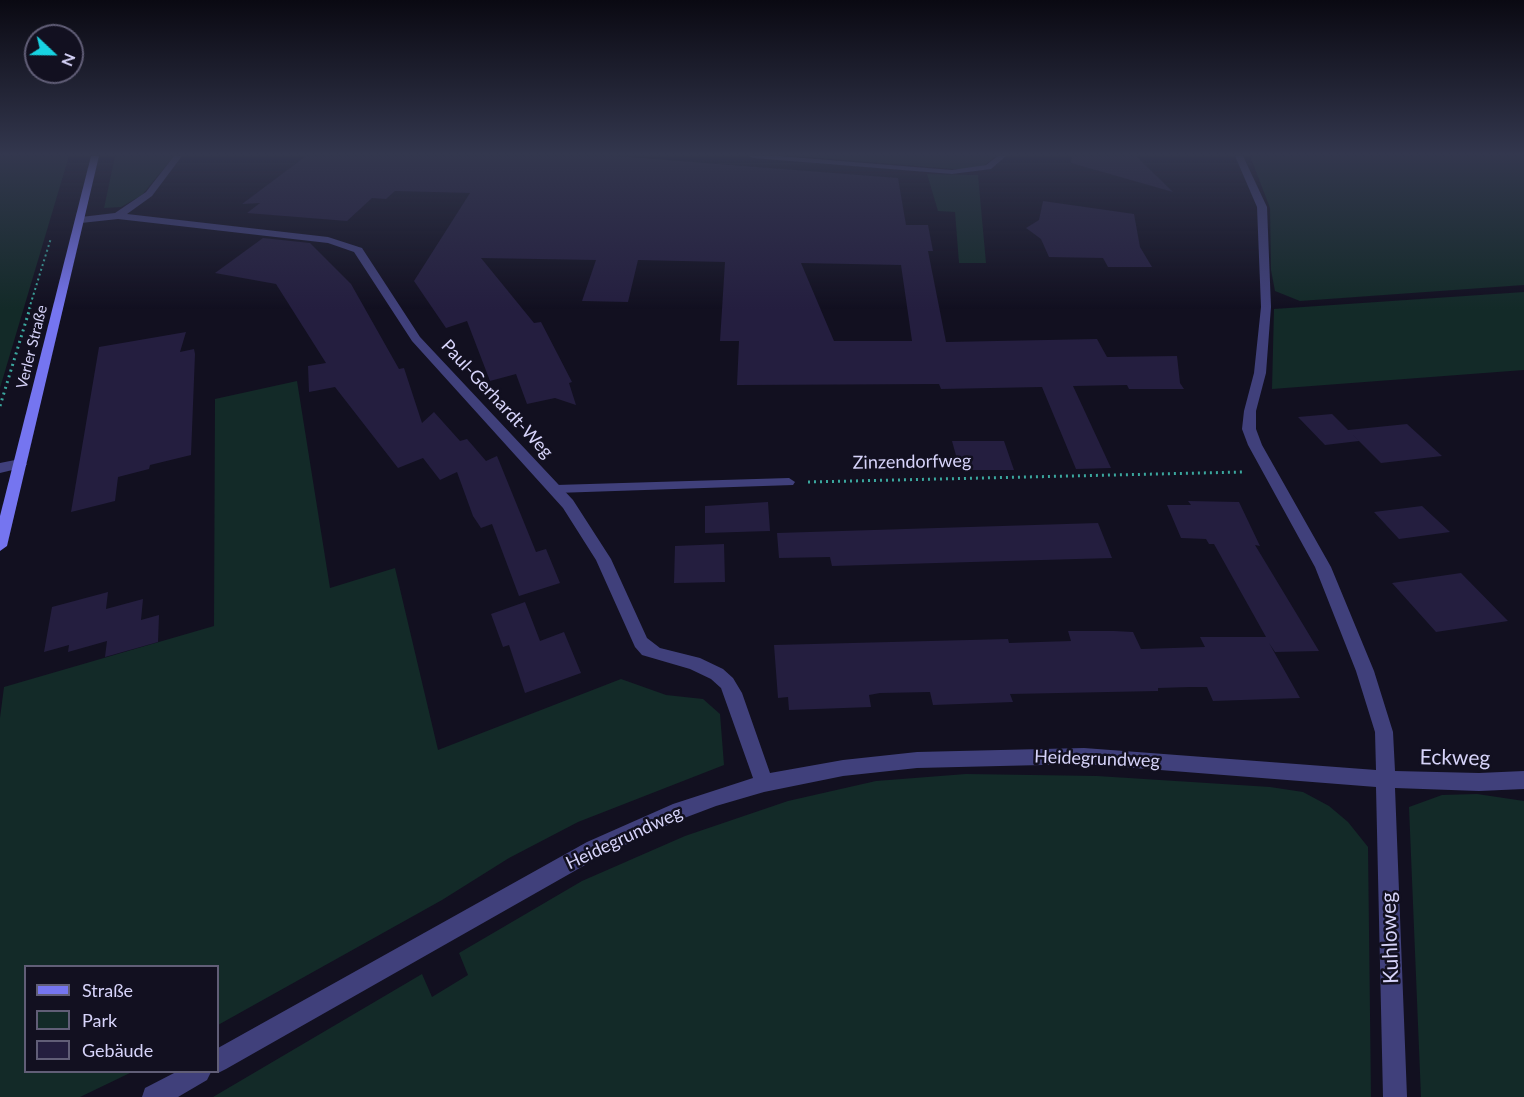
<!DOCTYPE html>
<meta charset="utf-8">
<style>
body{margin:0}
#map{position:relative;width:1524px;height:1097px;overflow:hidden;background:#121020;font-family:Lato,sans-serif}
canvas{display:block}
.legend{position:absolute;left:24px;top:965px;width:195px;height:108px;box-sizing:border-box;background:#121020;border:2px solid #615e77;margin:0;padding:8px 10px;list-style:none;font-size:18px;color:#d7d4fa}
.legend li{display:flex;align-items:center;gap:12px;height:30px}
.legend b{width:30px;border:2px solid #615e77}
.north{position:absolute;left:24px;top:24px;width:60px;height:60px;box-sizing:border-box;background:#121020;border:2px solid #615e77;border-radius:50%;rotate:112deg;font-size:16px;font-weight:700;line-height:24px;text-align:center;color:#d7d4fa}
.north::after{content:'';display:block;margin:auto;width:21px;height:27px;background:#18d3e2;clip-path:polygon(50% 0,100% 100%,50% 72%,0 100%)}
</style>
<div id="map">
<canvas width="1524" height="1097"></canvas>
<ul class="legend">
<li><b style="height:8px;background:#7575f0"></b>Straße</li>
<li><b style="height:16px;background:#132a28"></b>Park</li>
<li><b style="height:16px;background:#241e3f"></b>Gebäude</li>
</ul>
<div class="north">N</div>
</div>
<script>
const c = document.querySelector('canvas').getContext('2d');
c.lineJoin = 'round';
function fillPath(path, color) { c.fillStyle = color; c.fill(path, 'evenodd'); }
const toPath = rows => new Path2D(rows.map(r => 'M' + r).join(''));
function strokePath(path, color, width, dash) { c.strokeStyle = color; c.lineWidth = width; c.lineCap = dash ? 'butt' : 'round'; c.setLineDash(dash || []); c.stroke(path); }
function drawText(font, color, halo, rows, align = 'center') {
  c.font = font + ' Lato,sans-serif'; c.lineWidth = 5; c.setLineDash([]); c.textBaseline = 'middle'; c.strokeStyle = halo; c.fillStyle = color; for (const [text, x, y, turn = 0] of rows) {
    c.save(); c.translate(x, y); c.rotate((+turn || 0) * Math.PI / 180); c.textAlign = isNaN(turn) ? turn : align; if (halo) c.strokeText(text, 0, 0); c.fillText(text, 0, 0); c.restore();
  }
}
fillPath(toPath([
 [0,156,69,156,0,388],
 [115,156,174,156,142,195,121,207,104,208],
 [795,156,996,156,985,165,973,169,953,169],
 [1250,156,1524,156,1524,285,1300,301,1275,291,1271,270,1270,208],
 [927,174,978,175,986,263,959,263,955,212,938,211],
 [1524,292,1524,370,1272,389,1274,309],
 [297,381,330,588,395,568,438,750,621,679,666,695,703,699,720,714,724,765,578,822,509,858,442,900,218,1025,218,966,26,966,26,1072,132,1072,80,1097,0,1097,0,718,4,687,214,626,215,399],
 [966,774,1097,776,1270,787,1303,792,1329,806,1348,822,1368,847,1371,1097,213,1097,422,974,432,997,468,975,459,953,582,881,685,836,788,801,876,781],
 [1477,794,1524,801,1524,1097,1421,1097,1409,807,1442,795]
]), '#132a28');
fillPath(toPath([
 [306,156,616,156,898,178,906,225,928,225,933,251,928,251,946,342,1097,339,1107,357,1177,356,1180,383,1184,389,1129,389,1127,385,1073,386,1111,468,1076,469,1042,387,941,389,939,384,737,385,739,341,720,341,725,262,638,260,628,302,582,301,596,260,481,258,534,323,541,322,572,382,569,383,576,405,555,398,527,404,516,374,490,381,467,321,446,328,414,281,470,193,395,191,386,199,372,198,347,221,247,213,260,203,242,204],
 [801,263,901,265,912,341,834,341],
 [1072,156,1136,156,1173,192,1071,163],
 [1043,201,1134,214,1140,247,1152,267,1108,267,1103,258,1049,257,1041,239,1026,228,1039,220],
 [263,238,310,243,351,284,399,369,404,368,422,423,434,412,460,441,467,439,486,461,497,456,536,552,546,549,560,583,519,596,492,524,481,528,473,516,457,472,440,480,423,458,398,468,335,387,309,392,308,366,326,363,276,284,215,273],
 [186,332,180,352,194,349,195,354,191,455,150,465,149,469,118,477,115,501,71,512,99,347],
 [1332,414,1348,430,1407,424,1442,456,1381,463,1352,434,1359,441,1325,445,1298,417],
 [952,441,1004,441,1014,470,960,470],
 [1188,501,1239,502,1260,546,1255,545,1319,651,1275,652,1269,643,1300,698,1213,701,1207,687,1190,687,1158,688,1158,691,1010,694,1013,702,933,705,930,692,880,693,869,695,871,707,789,710,788,697,778,698,774,645,1008,639,1009,643,1071,641,1068,631,1114,631,1133,632,1141,649,1205,647,1200,637,1266,637,1214,544,1209,544,1206,539,1181,538,1167,505,1191,505],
 [768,502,770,531,705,533,705,506],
 [1422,506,1450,532,1399,539,1374,512],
 [1098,523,1112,558,832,566,830,557,779,558,777,533],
 [724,544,725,582,674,583,675,546],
 [1461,573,1508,621,1436,632,1392,583],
 [108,592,106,609,143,599,141,620,159,615,158,642,105,657,107,641,68,652,69,645,44,652,52,607],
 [525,602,540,641,564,632,581,673,525,693,509,645,503,647,491,614]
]), '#241e3f');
strokePath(toPath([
 [29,309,51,238]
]), '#3ba79e', 2, [2, 3]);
strokePath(toPath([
 [0,406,30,308],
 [808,482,1244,472]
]), '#3ba79e', 3, [2, 4]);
fillPath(toPath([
 [749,156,779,156,952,170,986,165,998,156,1006,156,991,169,952,174,753,158,749,156],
 [789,478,795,482,793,485,556,493,550,489,556,485,789,478]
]), '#40407b');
fillPath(toPath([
 [174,156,182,156,152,196,127,214,328,237,362,248,420,337,573,500,611,559,647,638,660,648,700,658,723,669,733,678,742,693,770,773,843,760,917,752,1084,748,1376,770,1375,732,1356,671,1315,567,1248,445,1242,429,1244,411,1254,373,1261,307,1257,207,1235,156,1243,156,1267,207,1271,307,1266,373,1256,411,1256,429,1262,445,1331,567,1374,671,1393,732,1395,771,1479,773,1524,771,1524,789,1479,791,1395,788,1407,1097,1383,1097,1376,787,1084,764,917,768,843,776,764,792,716,806,679,820,601,856,226,1069,218,1073,215,1072,218,1072,218,1048,587,842,673,804,753,778,721,688,711,679,690,669,642,655,635,647,596,560,563,508,412,341,354,252,328,243,118,219,81,223,76,220,81,217,115,213,146,192,174,156],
 [20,459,27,464,25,467,0,473,0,463,20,459],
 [176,1072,211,1072,207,1080,178,1097,142,1097,145,1088,176,1072]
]), '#40407b');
fillPath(toPath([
 [91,156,99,156,7,546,0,551,0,516,91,156]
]), '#7575f0');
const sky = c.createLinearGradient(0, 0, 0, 309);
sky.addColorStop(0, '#0a0912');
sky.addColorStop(0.5, '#33374e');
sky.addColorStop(1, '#33374e00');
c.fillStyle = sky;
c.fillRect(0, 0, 1524, 309);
drawText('15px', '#d7d4fa', '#121020', [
 ["Verler Straße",32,347,-76]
]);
drawText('18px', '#d7d4fa', '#121020', [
 ["Paul-Gerhardt-Weg",497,399,47],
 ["Zinzendorfweg",912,462,-1],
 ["Heidegrundweg",1097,759,2],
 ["Heidegrundweg",624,838,-25]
]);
drawText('21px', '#d7d4fa', '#121020', [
 ["Eckweg",1455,758,1],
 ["Kuhloweg",1390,938,-92]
]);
</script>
